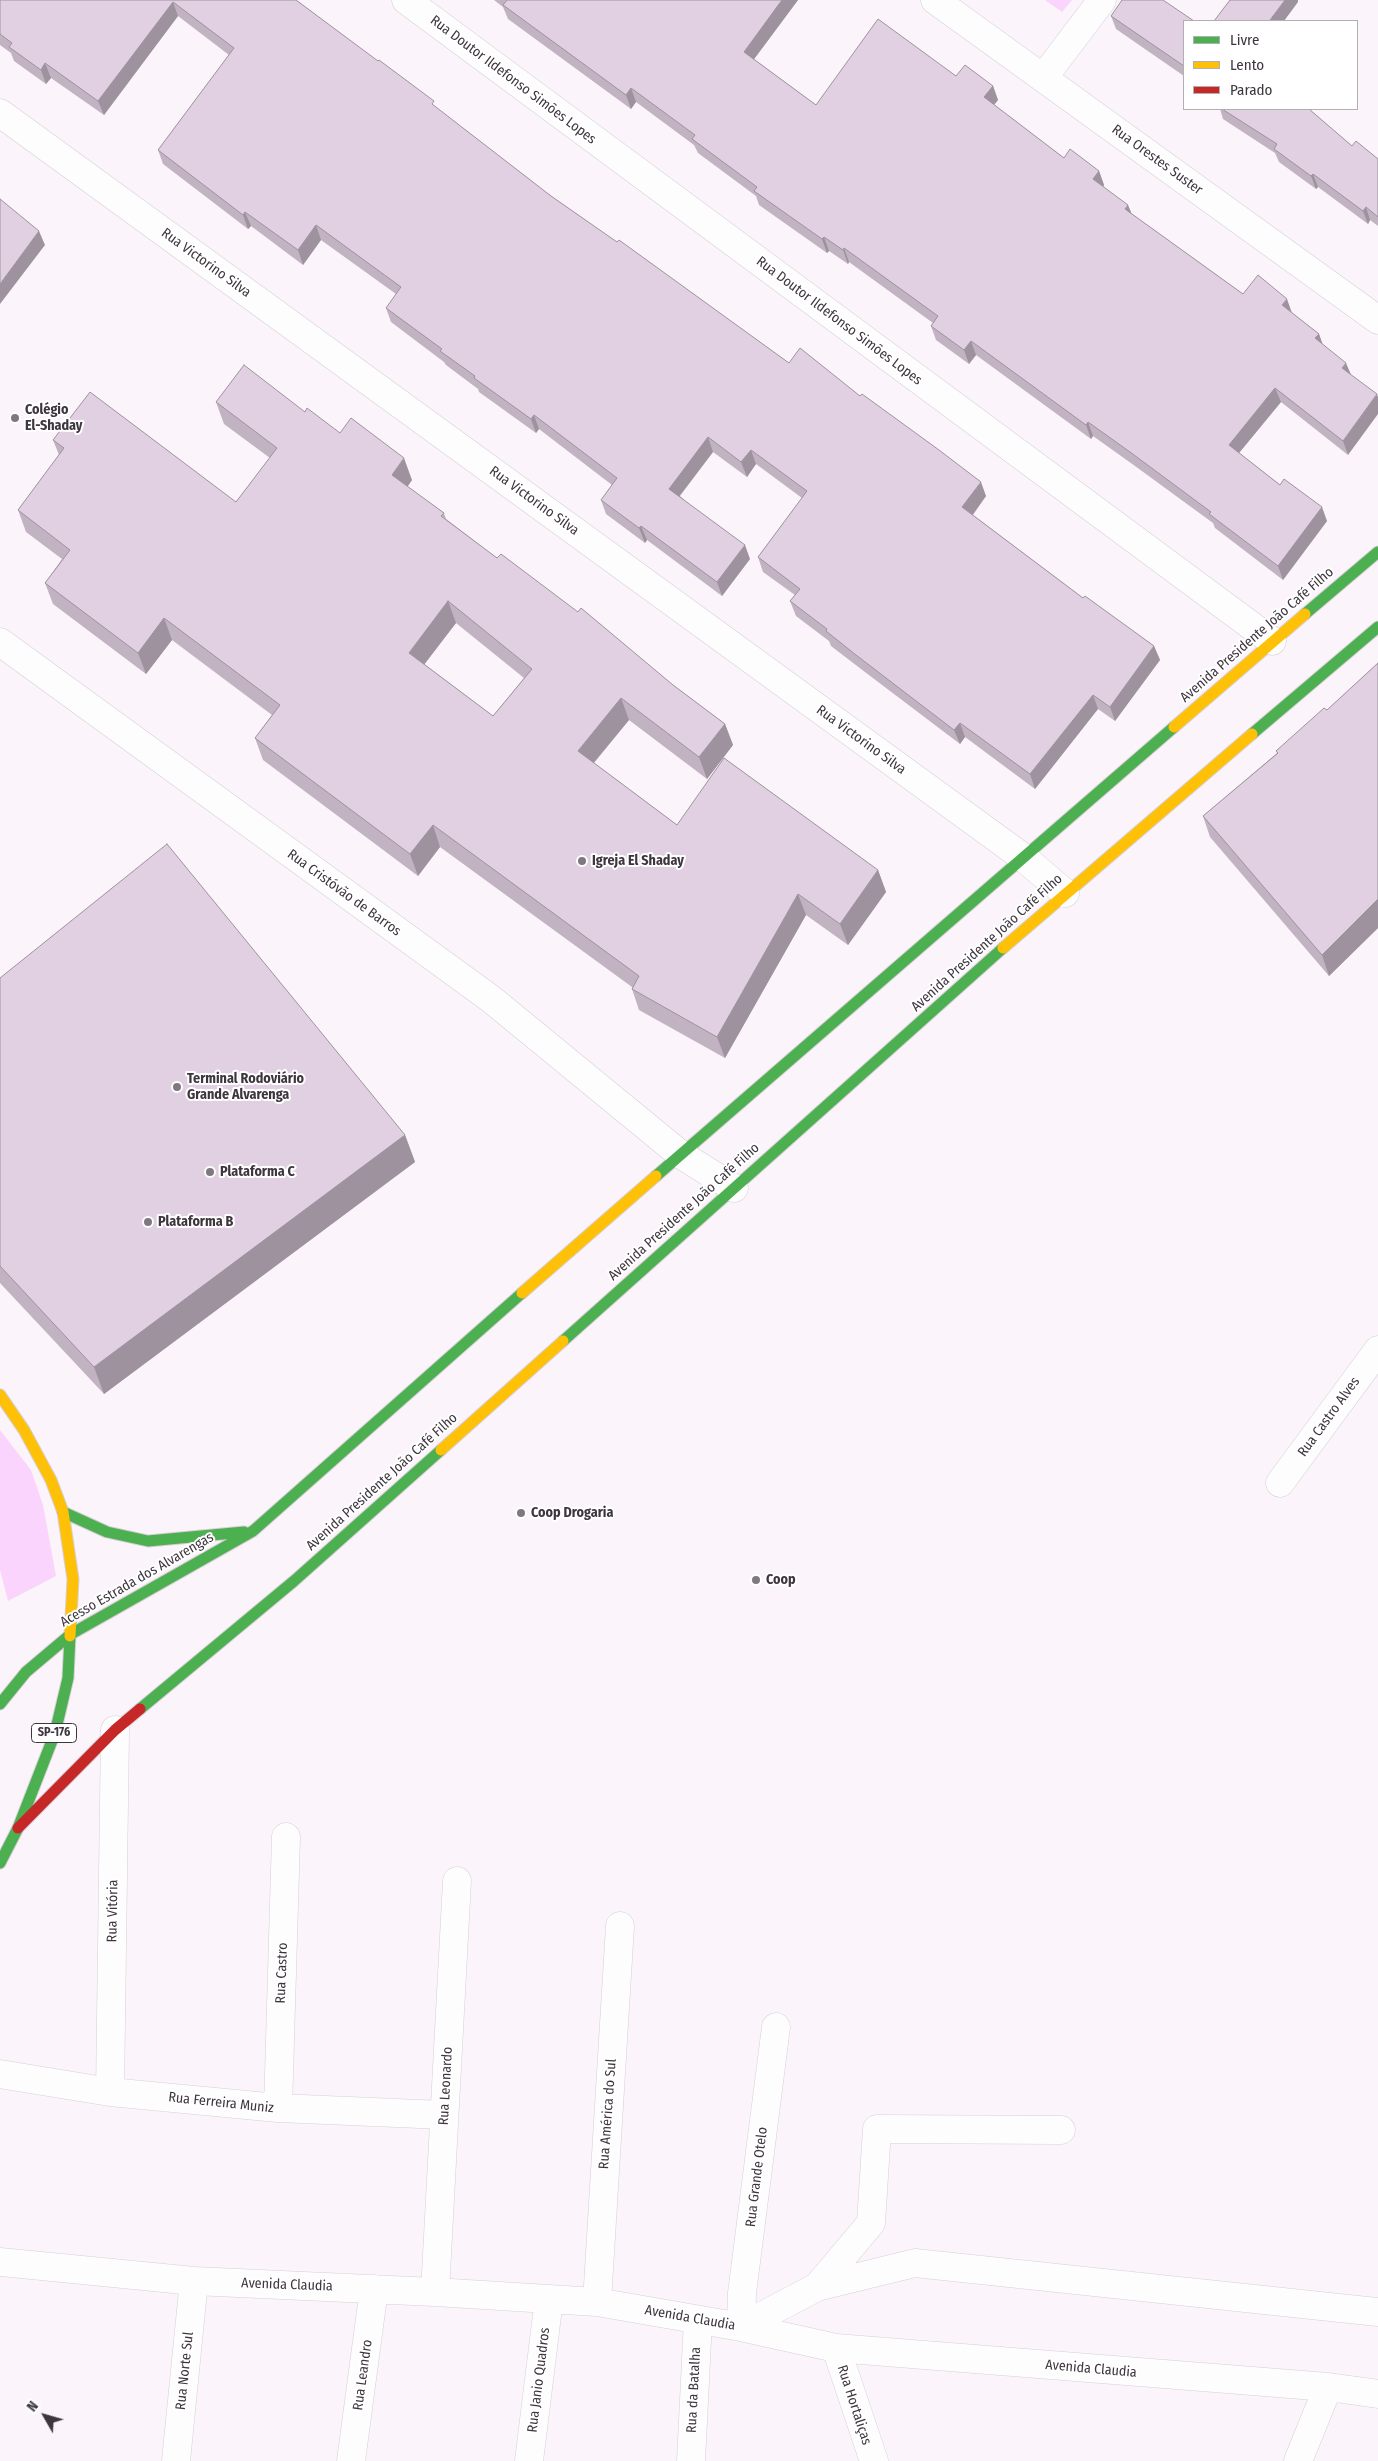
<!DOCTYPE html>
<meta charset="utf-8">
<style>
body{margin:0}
#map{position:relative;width:1378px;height:2461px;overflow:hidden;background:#fbf4fb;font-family:"Fira Sans Condensed",sans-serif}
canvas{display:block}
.legend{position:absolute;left:1183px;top:20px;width:175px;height:90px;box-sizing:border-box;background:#fff;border:1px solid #b2afb2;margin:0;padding:6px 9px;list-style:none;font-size:15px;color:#3e363e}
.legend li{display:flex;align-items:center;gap:10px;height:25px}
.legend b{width:25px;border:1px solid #b2afb2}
.north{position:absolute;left:20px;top:2391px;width:50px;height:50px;-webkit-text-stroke:4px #fff;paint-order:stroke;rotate:308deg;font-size:14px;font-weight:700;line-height:20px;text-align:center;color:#3e363e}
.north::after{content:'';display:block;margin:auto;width:18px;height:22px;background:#3e363e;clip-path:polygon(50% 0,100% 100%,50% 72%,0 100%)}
</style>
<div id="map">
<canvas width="1378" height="2461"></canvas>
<ul class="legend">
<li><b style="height:6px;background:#4caf50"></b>Livre</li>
<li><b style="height:6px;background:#ffc107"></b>Lento</li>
<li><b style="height:6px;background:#c62828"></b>Parado</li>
</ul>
<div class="north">N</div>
</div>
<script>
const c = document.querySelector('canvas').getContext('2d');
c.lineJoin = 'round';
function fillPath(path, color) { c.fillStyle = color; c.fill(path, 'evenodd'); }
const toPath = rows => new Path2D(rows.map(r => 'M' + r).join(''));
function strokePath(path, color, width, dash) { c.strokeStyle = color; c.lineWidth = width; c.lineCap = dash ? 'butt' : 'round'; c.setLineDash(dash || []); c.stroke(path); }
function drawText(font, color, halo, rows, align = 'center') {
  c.font = font + ' "Fira Sans Condensed",sans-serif'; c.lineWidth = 4; c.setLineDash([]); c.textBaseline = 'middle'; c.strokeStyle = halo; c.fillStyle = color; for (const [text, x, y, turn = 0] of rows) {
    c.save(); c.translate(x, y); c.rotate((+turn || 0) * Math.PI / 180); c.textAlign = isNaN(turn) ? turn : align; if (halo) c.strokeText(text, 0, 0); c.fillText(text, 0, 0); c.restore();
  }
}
fillPath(toPath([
 [1045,0,1072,0,1062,12],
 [0,1430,31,1470,43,1505,56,1576,8,1601,0,1570]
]), '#fad4fc');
const street = toPath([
 [406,0,1272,641],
 [935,0,1378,320],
 [1043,78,1102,0],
 [0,113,1024,858,1065,893],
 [0,642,491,999,680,1154,734,1188],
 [1280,1483,1378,1350],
 [776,2027,742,2293,741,2327,817,2287,915,2263,1378,2312],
 [0,2074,110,2092,278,2108,444,2115],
 [110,2092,115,1730],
 [278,2108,286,1837],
 [0,2262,194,2281,435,2292,597,2302,741,2327,836,2348,1328,2387,1378,2394],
 [817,2287,871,2223,877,2129,1061,2130],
 [435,2292,457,1881],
 [597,2302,620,1926],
 [836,2348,874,2461],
 [176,2461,194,2281],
 [351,2461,374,2289],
 [529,2461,549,2299],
 [691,2461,698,2320],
 [1298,2461,1328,2387]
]);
const fast = toPath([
 [1305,614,1378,552],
 [1252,734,1378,627],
 [656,1176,1174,727],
 [563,1341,1003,948],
 [63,1512,107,1532,148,1541,244,1532],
 [0,1704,26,1672,71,1634,253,1531,522,1293],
 [140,1709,294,1581,441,1450],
 [0,1863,18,1828,55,1733,68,1678,70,1636]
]);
const slow = toPath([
 [1174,727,1305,614],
 [1003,948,1252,734],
 [522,1293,656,1176],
 [0,1395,24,1430,51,1480,63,1512,73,1579,70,1636],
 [441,1450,563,1341]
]);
const jam = toPath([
 [18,1828,115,1730,140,1709]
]);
strokePath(street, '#d6cfd6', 29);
strokePath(fast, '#d6cfd6', 13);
strokePath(slow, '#d6cfd6', 13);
strokePath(jam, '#d6cfd6', 13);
strokePath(street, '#fefdfe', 28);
strokePath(fast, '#4caf50', 11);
strokePath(slow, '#ffc107', 11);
strokePath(jam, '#c62828', 11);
fillPath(toPath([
 [0,0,296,0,551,196,789,363,986,496,973,515,1083,598,1154,646,1160,660,1115,721,1098,709,1035,789,965,737,960,744,861,669,831,646,829,641,796,616,790,601,795,595,763,572,758,557,802,498,756,464,747,477,713,452,680,496,750,559,722,596,647,540,645,543,606,514,601,500,612,485,539,429,536,433,479,392,478,389,446,365,444,362,391,322,386,308,396,294,321,240,303,265,251,226,248,229,163,164,158,150,229,55,178,16,104,115,51,78,46,84,14,61,11,53,0,45],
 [494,0,798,0,754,59,816,105,956,76,993,86,998,100,994,105,1064,158,1099,171,1104,185,1103,187,1132,214,1243,294,1292,313,1319,334,1322,344,1348,455,1281,402,1239,453,1327,521,1283,580,1215,528,1213,523,1135,466,1093,436,1091,439,976,355,969,364,936,340,931,326,933,323,849,262,848,264,829,251,827,253,759,205,756,196,698,153,694,145,636,102,631,109,508,19,503,7],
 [1111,16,1184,21,1184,76,1116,29],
 [1220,109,1309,109,1352,146,1378,159,1378,226,1370,220,1368,224,1318,187,1316,189,1279,162,1275,153,1223,119],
 [216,402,305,412,340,433,412,480,407,487,444,513,446,519,497,558,673,685,725,724,733,745,707,779,629,720,594,763,677,825,878,870,886,892,848,945,806,915,725,1058,639,1010,632,989,632,987,440,847,418,876,263,760,255,738,272,715,172,640,146,674,53,604,45,583,62,559,26,532,18,510,59,455,53,440,236,502,270,458,224,424],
 [456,623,524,678,493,716,424,664],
 [1378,663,1378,928,1329,976,1210,837,1203,816,1277,753,1276,751,1327,710],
 [0,978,405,1135,415,1162,104,1394,0,1283]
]), '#c2b3c2');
fillPath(toPath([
 [782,0,798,0,749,66,744,52],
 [1285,0,1298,0,1298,2,1284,21,1270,21,1270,20],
 [173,2,178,16,104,115,98,101],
 [45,63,51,78,46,84,41,70],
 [993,86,998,100,989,111,984,97],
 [631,88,636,102,631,109,626,95],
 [1099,171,1104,185,1098,193,1093,179],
 [1313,174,1318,187,1316,189,1311,176],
 [1128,205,1134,219,1125,209],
 [1366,207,1370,220,1368,224,1363,211],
 [245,212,251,226,248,229,243,215],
 [316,225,321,240,303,265,298,250],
 [39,231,45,245,0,304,0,284],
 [824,237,829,251,827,253,822,239],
 [844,248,849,262,848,264,843,250],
 [1287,299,1292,313,1282,305],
 [1319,334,1324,348,1315,338],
 [971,341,976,355,969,364,964,350],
 [1346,363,1352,377,1342,368],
 [1275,388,1281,402,1234,459,1229,445],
 [1377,394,1378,397,1378,414,1348,455,1343,441],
 [534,415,539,429,536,433,531,419],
 [1088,422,1093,436,1091,439,1086,425],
 [708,437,713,452,674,503,669,489],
 [751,450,756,464,747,477,741,462],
 [404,458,412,480,400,497,392,475],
 [981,482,986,496,968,521,962,507],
 [1322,507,1327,521,1283,580,1278,566],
 [641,526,647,540,645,543,639,528],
 [745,545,750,559,722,596,717,582],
 [448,601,456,623,417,674,409,653],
 [164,618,172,640,146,674,138,653],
 [1154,646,1160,660,1115,721,1110,707],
 [1093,695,1098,709,1035,789,1030,774],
 [621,698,629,720,586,772,578,751],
 [960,723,965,737,960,744,954,730],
 [725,724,733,745,707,779,699,757],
 [433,825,440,847,418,876,410,854],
 [878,870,886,892,848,945,840,924],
 [798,894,806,915,725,1058,717,1037],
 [1378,899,1378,928,1329,976,1322,955],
 [405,1135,415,1162,104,1394,94,1367]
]), '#9e929e');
const building = toPath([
 [0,0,296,0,378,61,379,60,434,101,432,104,551,196,617,242,619,240,789,363,800,348,860,396,862,394,939,450,981,482,962,507,1083,598,1085,596,1154,646,1110,707,1093,695,1030,774,960,723,954,730,856,655,826,631,827,629,790,601,800,589,758,557,807,491,751,450,741,462,708,437,669,489,745,545,717,582,641,526,639,528,601,500,617,478,534,415,531,419,474,378,475,376,440,351,442,349,386,308,401,287,316,225,298,250,245,212,243,215,158,150,234,48,173,2,98,101,45,63,41,70,9,47,12,43,0,34,0,0],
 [507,0,782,0,744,52,816,105,878,19,956,76,965,65,993,86,984,97,1064,158,1070,149,1099,171,1093,179,1128,205,1125,209,1243,294,1258,275,1287,299,1282,305,1319,334,1315,338,1346,363,1342,368,1377,394,1343,441,1275,388,1229,445,1280,485,1284,479,1322,507,1278,566,1209,514,1211,512,1130,452,1088,422,1086,425,971,341,964,350,931,326,938,316,844,248,843,250,824,237,822,239,754,191,757,187,692,139,695,135,631,88,626,95,503,5,507,0],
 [1122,0,1163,0,1194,21,1184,21,1184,66,1111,16,1122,0],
 [1230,0,1285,0,1270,20,1271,21,1214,21,1230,0],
 [1222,109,1309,109,1352,146,1356,141,1378,159,1378,217,1366,207,1363,211,1313,174,1311,176,1274,149,1277,144,1222,109],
 [0,199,39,231,0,284,0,199],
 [244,365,305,412,307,408,340,433,351,418,404,458,392,475,444,513,441,516,497,558,501,554,578,612,581,608,673,685,725,724,699,757,621,698,578,751,677,825,724,758,878,870,840,924,798,894,717,1037,632,989,639,976,433,825,410,854,255,738,280,705,164,618,138,653,45,583,70,550,18,510,64,448,53,440,90,392,236,502,277,448,216,402,244,365],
 [448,601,532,669,493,716,409,653,448,601],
 [1378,663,1378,899,1322,955,1203,816,1278,753,1276,751,1324,708,1327,710,1378,663],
 [167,844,405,1135,94,1367,0,1266,0,978,167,844]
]);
fillPath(building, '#e1d0e1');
strokePath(building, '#9e929e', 1);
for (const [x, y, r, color] of [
 [15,418,5,"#807880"],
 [582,861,5,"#807880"],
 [177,1087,5,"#807880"],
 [210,1172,5,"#807880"],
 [148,1222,5,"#807880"],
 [521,1513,5,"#807880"],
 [756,1580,5,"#807880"]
]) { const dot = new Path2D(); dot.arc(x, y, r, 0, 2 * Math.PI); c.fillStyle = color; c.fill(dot); strokePath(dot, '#fff', 2); }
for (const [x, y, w] of [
 [54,1733,45]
]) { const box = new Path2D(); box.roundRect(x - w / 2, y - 9.5, w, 19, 4); c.fillStyle = '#fff'; c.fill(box); strokePath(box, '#3e363e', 1); }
drawText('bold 12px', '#3e363e', null, [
 ["SP-176",54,1733]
]);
drawText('14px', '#3e363e', '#fff', [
 ["Rua Doutor Ildefonso Simões Lopes",513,80,37],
 ["Rua Orestes Suster",1157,160,36],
 ["Rua Victorino Silva",206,263,36],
 ["Rua Doutor Ildefonso Simões Lopes",839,321,37],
 ["Rua Victorino Silva",534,501,36],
 ["Avenida Presidente João Café Filho",1257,635,-41],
 ["Rua Victorino Silva",861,740,36],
 ["Rua Cristóvão de Barros",344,893,36],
 ["Avenida Presidente João Café Filho",987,943,-42],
 ["Avenida Presidente João Café Filho",684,1212,-42],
 ["Rua Castro Alves",1329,1417,-54],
 ["Avenida Presidente João Café Filho",382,1482,-42],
 ["Acesso Estrada dos Alvarengas",137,1580,-30],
 ["Rua Vitória",113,1911,-89],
 ["Rua Castro",282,1973,-88],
 ["Rua Leonardo",446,2086,-87],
 ["Rua Ferreira Muniz",221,2103,6],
 ["Rua América do Sul",608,2114,-86],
 ["Rua Grande Otelo",757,2177,-83],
 ["Avenida Claudia",287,2285,2],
 ["Avenida Claudia",690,2318,10],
 ["Avenida Claudia",1091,2369,5],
 ["Rua Norte Sul",185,2371,-84],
 ["Rua Leandro",363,2375,-82],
 ["Rua Janio Quadros",539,2380,-83],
 ["Rua da Batalha",694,2390,-87],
 ["Rua Hortaliças",854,2405,72]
]);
drawText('bold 14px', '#3e363e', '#fff', [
 ["Colégio",25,410],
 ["El-Shaday",25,426],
 ["Igreja El Shaday",592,861],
 ["Terminal Rodoviário",187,1079],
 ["Grande Alvarenga",187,1095],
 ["Plataforma C",220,1172],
 ["Plataforma B",158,1222],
 ["Coop Drogaria",531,1513],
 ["Coop",766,1580]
], 'left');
</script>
